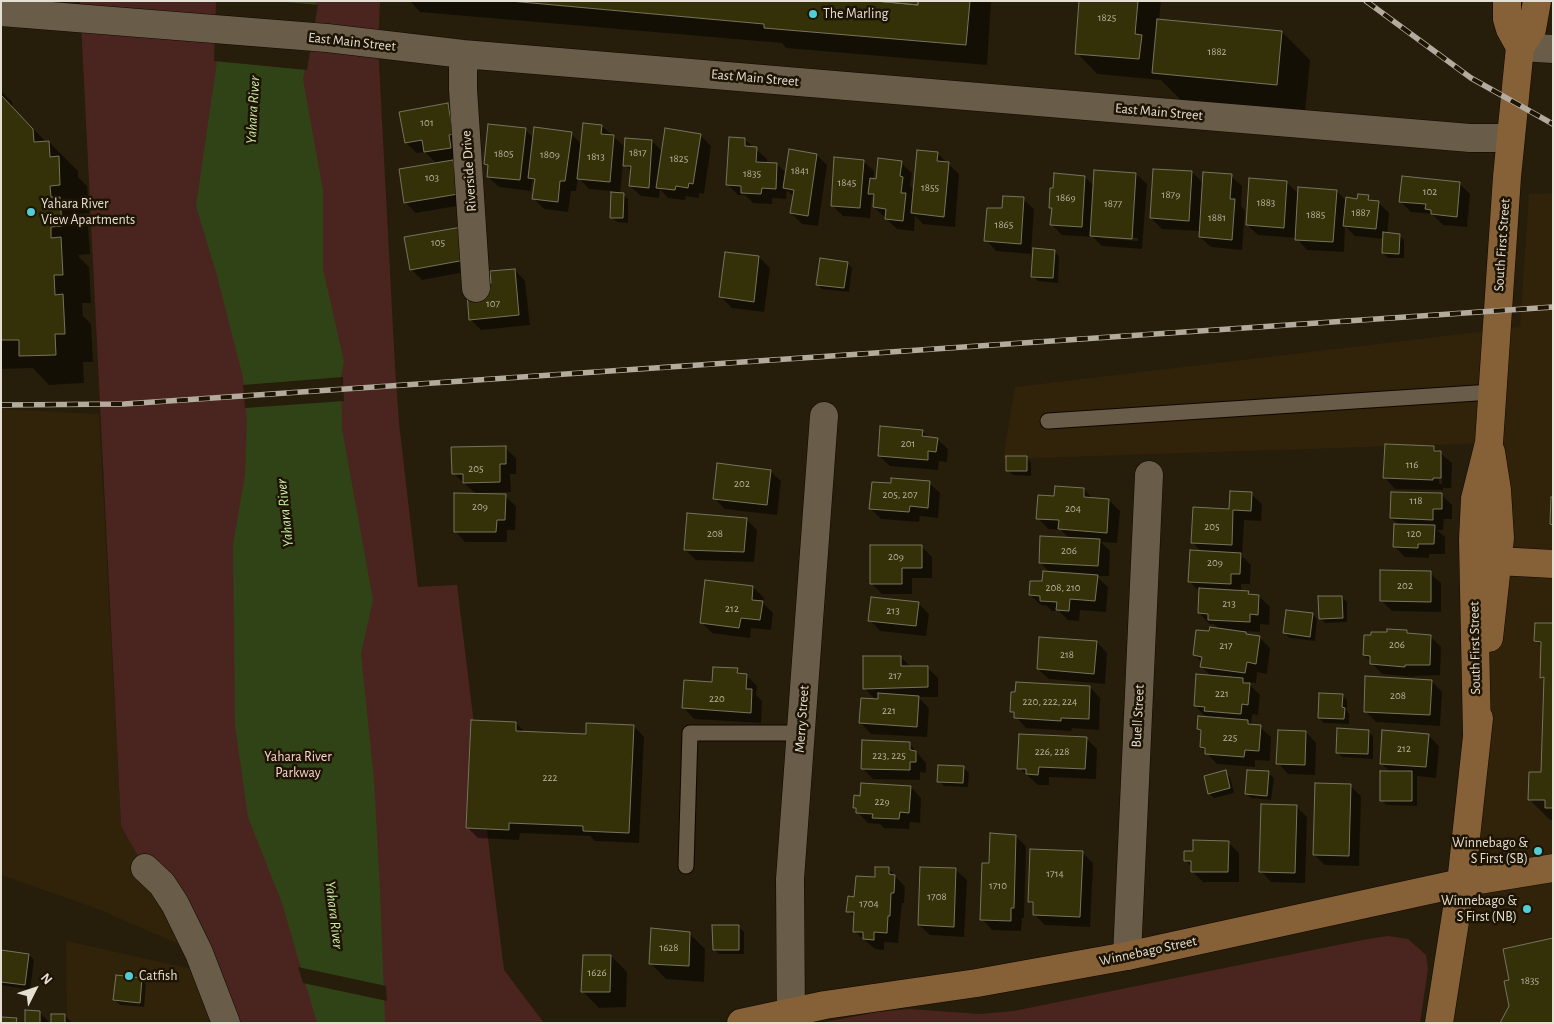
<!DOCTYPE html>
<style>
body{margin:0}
#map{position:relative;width:1554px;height:1024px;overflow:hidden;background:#271d0b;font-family:"Alegreya Sans",sans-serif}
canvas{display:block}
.frame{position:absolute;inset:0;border:2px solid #e5ded2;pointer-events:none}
.north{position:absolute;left:10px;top:964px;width:50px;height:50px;-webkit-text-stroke:4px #1e1403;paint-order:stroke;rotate:49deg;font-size:14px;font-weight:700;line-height:20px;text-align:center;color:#e5ded2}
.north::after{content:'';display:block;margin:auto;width:18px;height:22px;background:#e5ded2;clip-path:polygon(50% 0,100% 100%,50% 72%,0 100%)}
</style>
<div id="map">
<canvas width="1554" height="1024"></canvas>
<div class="frame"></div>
<div class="north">N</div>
</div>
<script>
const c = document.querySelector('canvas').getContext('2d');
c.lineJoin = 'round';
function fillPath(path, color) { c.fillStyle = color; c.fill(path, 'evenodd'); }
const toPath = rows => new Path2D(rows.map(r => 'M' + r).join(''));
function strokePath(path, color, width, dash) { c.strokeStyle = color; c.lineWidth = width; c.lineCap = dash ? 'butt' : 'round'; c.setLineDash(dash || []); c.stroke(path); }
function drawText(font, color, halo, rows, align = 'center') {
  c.font = font + ' "Alegreya Sans",sans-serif'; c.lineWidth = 5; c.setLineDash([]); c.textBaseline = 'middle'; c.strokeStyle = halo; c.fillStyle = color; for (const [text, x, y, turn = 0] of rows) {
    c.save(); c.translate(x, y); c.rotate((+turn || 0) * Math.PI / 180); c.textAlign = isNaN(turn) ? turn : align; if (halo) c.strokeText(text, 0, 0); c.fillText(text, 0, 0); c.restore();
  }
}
fillPath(toPath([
 [1553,193,1553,1023,1439,1023,1489,443,1003,459,1015,387,1520,327,1529,194],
 [1,409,99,414,121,826,199,953,98,909,1,875],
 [66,941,206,972,226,1023,67,1023]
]), '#31230a');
fillPath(toPath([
 [80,1,380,1,378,45,395,367,399,423,418,587,457,585,504,970,544,1023,226,1023,145,868,121,826],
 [1388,936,1408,939,1426,955,1428,969,1420,1023,820,1023,878,1012,909,1009,979,1014,1014,1011,1362,940]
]), '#4a251f');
fillPath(toPath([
 [219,1,316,1,303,79,323,191,323,269,344,362,341,376,342,429,373,600,361,654,374,780,380,891,385,1023,317,1023,282,903,248,817,235,725,233,545,245,475,247,421,243,377,216,272,196,206,218,55]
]), '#304317');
fillPath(toPath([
 [216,1,275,1,318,5,307,70,214,61],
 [343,377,344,401,245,408,243,385],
 [298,967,386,986,387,1001,303,983]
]), '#271d0b');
fillPath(toPath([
 [410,1,991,1,987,65,786,48,782,43,420,12],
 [1080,1,1161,1,1159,20,1282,32,1310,60,1305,113,1182,101,1161,80,1097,74,1077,53],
 [1,91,12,102,12,107,46,142,49,142,78,171,78,177,87,186,89,213,78,214,78,217,88,227,90,254,79,255,79,257,89,267,91,303,82,303,83,316,91,324,93,362,83,362,84,383,49,385,33,368,1,369],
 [448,104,458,115,461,158,451,160,464,172,468,204,416,213,405,202,437,164,425,152,417,153,406,143],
 [602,126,626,148,626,139,652,141,663,152,700,135,711,146,704,194,699,193,699,198,686,196,685,200,668,198,660,189,659,198,641,196,630,186,632,172,623,163,620,194,623,194,628,199,628,223,617,222,612,217,612,191,589,189,578,177,576,191,571,191,568,212,544,209,534,199,535,183,532,180,531,191,499,187,488,177,489,167,486,164,525,130,534,138,571,134,582,144],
 [744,139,767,159,767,164,777,164,787,174,817,155,827,165,818,226,802,224,791,213,794,197,787,190,786,199,772,198,772,204,753,203,745,195,738,195,727,184],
 [937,153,959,174,955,227,923,224,915,216,914,231,897,229,874,207,875,198,872,196,870,218,843,216,832,205,863,161,874,171,873,180,877,180,901,163,912,173,910,186,914,190],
 [1192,172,1204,184,1231,176,1242,186,1241,206,1245,211,1242,250,1211,247,1200,237,1200,231,1162,229,1151,218],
 [1136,174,1147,184,1142,249,1102,246,1093,237,1062,235,1052,225,1053,210,1050,207,1085,177,1094,186],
 [1101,235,1138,238,1138,241,1101,238],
 [1286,182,1299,194,1336,191,1347,201,1359,200,1368,197,1373,202,1378,202,1389,213,1387,234,1399,235,1404,240,1404,258,1388,258,1383,253,1384,239,1355,236,1345,226,1344,252,1307,250,1296,238,1258,235,1247,225],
 [1459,183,1470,194,1467,227,1443,225,1432,214,1411,212,1400,201],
 [1023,199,1034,209,1031,254,996,251,986,240,1003,210],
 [406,238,473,260,475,270,422,280,411,269],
 [1054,251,1059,256,1058,283,1038,281,1033,276],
 [759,257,770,268,764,312,732,308,721,297],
 [847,263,852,268,849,292,822,289,817,284],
 [515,270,525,281,530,325,481,330,470,319,491,292],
 [922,431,930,438,937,439,948,449,947,462,939,461,938,470,890,466,879,456],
 [1433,447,1452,463,1451,488,1443,488,1443,490,1395,489,1385,478],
 [1440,455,1442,458,1442,484,1439,484],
 [505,448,516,458,516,474,510,474,511,492,475,493,453,473],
 [1026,457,1031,463,1031,476,1013,475,1007,470],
 [770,471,781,481,777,515,725,509,714,498],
 [929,483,940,493,938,518,920,516,919,522,881,519,871,509,892,485],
 [1084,489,1093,499,1109,500,1120,511,1117,543,1101,542,1110,551,1109,576,1096,576,1108,587,1106,612,1080,610,1079,621,1068,620,1059,611,1052,611,1047,606,1041,605,1030,595,1044,583,1050,573,1040,562,1070,539,1061,530,1048,529,1038,518,1055,497],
 [1251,494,1262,504,1261,521,1244,520,1242,556,1251,565,1250,584,1241,584,1241,592,1259,596,1270,607,1269,625,1260,624,1260,632,1243,631,1248,635,1259,637,1270,648,1267,674,1257,672,1256,683,1247,682,1260,695,1258,715,1252,714,1251,725,1260,727,1271,737,1270,761,1255,760,1255,767,1217,764,1201,747,1202,733,1198,729,1207,718,1195,706,1212,677,1202,667,1202,663,1195,655,1210,633,1220,630,1214,624,1210,624,1199,613,1200,592,1190,582,1202,552,1192,542],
 [1441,494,1452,505,1452,519,1444,519,1443,530,1437,530,1445,537,1445,554,1429,554,1429,558,1405,557,1394,546,1399,525,1391,518],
 [505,496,516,506,515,530,507,530,507,542,465,542,455,531],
 [746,519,757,530,754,562,696,560,685,550],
 [921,546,932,557,932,578,912,578,912,594,882,594,871,583],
 [1430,573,1441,583,1441,612,1392,611,1381,600],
 [753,587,764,598,763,603,773,613,771,630,751,628,750,638,712,633,701,622],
 [1342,597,1347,602,1347,622,1325,623,1320,618],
 [918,603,929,614,926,636,880,631,870,620],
 [1312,614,1317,619,1315,641,1290,638,1284,633],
 [1553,625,1550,807,1553,809,1553,820,1550,820,1529,799,1542,773,1545,681,1541,677,1542,647,1536,641],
 [1407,631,1410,634,1430,636,1441,647,1440,675,1415,676,1415,677,1382,674,1364,655],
 [1097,642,1107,653,1105,684,1049,679,1038,669],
 [901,657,911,667,927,667,938,678,938,697,918,697,929,708,927,737,871,734,861,723,876,700,864,688],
 [737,670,742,675,746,675,757,686,756,695,762,701,761,723,694,719,684,708,713,684],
 [1432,681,1442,692,1440,726,1376,722,1365,711],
 [1090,687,1100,698,1099,730,1072,728,1071,731,1026,728,1011,711],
 [1342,695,1347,700,1347,711,1349,714,1349,724,1324,723,1319,718],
 [516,723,525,732,587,735,634,726,644,737,639,843,595,841,590,836,520,833,519,840,478,838,467,827],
 [1368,731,1373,736,1373,759,1342,757,1337,752],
 [1306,732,1316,743,1315,775,1288,774,1278,763],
 [1428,735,1439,746,1436,778,1417,776,1417,806,1387,805,1381,800,1391,773,1381,763],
 [1086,738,1097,749,1096,779,1049,777,1049,785,1038,785,1019,768],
 [909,743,926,763,926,773,920,772,920,780,873,779,862,768],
 [964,768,969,773,968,787,944,786,939,781],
 [1225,772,1230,777,1234,793,1214,798,1209,793],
 [1268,773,1274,778,1271,800,1251,798,1246,793],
 [1350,786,1361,796,1359,866,1325,865,1314,855],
 [911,787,921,798,920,823,910,822,909,829,884,828,880,824,868,823,854,808,861,797],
 [1296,806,1307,817,1305,883,1271,882,1261,871],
 [1015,836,1026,846,1024,918,1022,918,1021,931,992,930,982,919,990,864],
 [1228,842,1239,853,1239,882,1203,882,1192,871,1192,867,1186,861],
 [1082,852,1093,863,1090,927,1045,925,1034,914,1034,906,1029,901],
 [889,869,905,887,904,903,902,903,898,943,884,942,884,950,875,949,854,931,855,918,848,911,855,898],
 [956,870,967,880,964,937,930,935,919,925],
 [739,927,744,932,744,954,719,954,714,949],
 [689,933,705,949,704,982,666,979,650,963],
 [1,951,29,955,34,960,30,990,1,985],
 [611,956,627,972,626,1007,599,1008,583,992],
 [141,979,146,984,144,1007,120,1005,115,1000],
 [39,1012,50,1023,26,1023],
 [65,1015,72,1023,52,1023]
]), '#0007');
const building = toPath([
 [510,1,875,1,918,5,918,1,970,1,966,45,764,28,764,24,510,1],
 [875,1,918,1,918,5,875,1],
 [1079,1,1138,1,1135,34,1142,35,1139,59,1075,54,1079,1],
 [1157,19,1282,31,1277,85,1152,73,1157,19],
 [1,95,33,129,34,142,49,141,50,157,59,156,60,185,50,186,51,197,60,197,62,226,51,227,51,238,61,237,63,275,54,275,55,295,63,294,65,334,55,334,56,355,19,356,19,340,1,340,1,95],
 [448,103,453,134,449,135,451,148,424,152,422,140,405,143,399,112,448,103],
 [583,123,602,125,601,134,614,135,610,182,577,179,583,123],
 [488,124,526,128,520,180,487,177,488,165,484,164,488,124],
 [534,127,572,132,565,181,560,181,558,202,532,199,535,179,528,178,534,127],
 [665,128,701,134,693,184,689,183,688,188,676,186,675,190,656,188,665,128],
 [729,137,745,138,745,146,757,147,756,162,777,163,776,189,762,188,761,194,741,193,741,186,726,185,729,137],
 [625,138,652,140,649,188,629,186,631,166,623,166,625,138],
 [789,149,817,154,808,216,790,213,794,190,783,188,789,149],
 [917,150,938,152,937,161,949,162,944,217,911,213,917,150],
 [834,157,864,160,860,208,831,206,834,157],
 [878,158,902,161,900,176,903,177,901,193,906,193,903,221,885,219,886,209,873,207,874,194,868,194,870,178,876,179,878,158],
 [453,160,458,194,404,203,399,169,453,160],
 [1153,169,1192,171,1189,221,1150,218,1153,169],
 [1094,170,1136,173,1132,239,1090,236,1094,170],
 [1203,172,1232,174,1230,199,1235,199,1232,240,1199,237,1203,172],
 [1054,173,1085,176,1082,227,1050,225,1052,208,1049,208,1050,188,1053,188,1054,173],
 [1402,176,1460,182,1457,217,1431,214,1431,210,1425,209,1426,204,1399,202,1402,176],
 [1249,178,1287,181,1284,228,1246,225,1249,178],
 [1298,187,1337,190,1333,242,1295,240,1298,187],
 [611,192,624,193,623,218,610,218,611,192],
 [1358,194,1369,195,1368,200,1379,201,1376,229,1343,226,1346,197,1357,199,1358,194],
 [1003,196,1024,197,1021,244,984,241,987,208,1002,208,1003,196],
 [462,227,465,260,410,270,404,237,462,227],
 [1383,232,1400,234,1399,254,1382,253,1383,232],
 [1033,248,1055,250,1053,278,1031,277,1033,248],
 [725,252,759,256,754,302,719,297,725,252],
 [820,258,848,262,844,288,816,285,820,258],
 [515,269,519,315,469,320,467,293,490,290,489,283,491,283,490,271,515,269],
 [880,426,923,430,922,436,938,438,936,452,928,451,928,460,878,456,880,426],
 [1385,444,1434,446,1434,451,1441,451,1441,478,1433,478,1433,480,1383,478,1385,444],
 [506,446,506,464,500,464,500,482,463,483,463,474,452,474,451,447,506,446],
 [1006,456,1027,456,1027,471,1006,471,1006,456],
 [717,463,771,470,767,505,713,499,717,463],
 [891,478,930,481,928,508,910,506,909,512,869,509,872,482,891,483,891,478],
 [1055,486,1084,488,1084,497,1109,499,1107,533,1058,529,1059,520,1036,519,1038,495,1054,496,1055,486],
 [1230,491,1252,492,1251,511,1233,510,1232,545,1191,543,1193,507,1229,509,1230,491],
 [1391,492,1442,493,1442,509,1433,509,1433,520,1390,518,1391,492],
 [454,493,506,494,505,520,497,520,496,532,454,532,454,493],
 [1551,497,1553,497,1553,525,1550,524,1551,497],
 [687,513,747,518,744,552,684,550,687,513],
 [1394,524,1435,525,1434,544,1418,544,1418,548,1393,547,1394,524],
 [1040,536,1100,539,1098,566,1039,563,1040,536],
 [870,545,922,545,922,568,902,568,902,584,870,584,870,545],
 [1190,550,1241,553,1240,574,1231,574,1231,584,1188,582,1190,550],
 [1380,570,1431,571,1431,602,1380,601,1380,570],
 [1043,571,1098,575,1095,601,1070,599,1069,611,1056,610,1057,602,1040,601,1040,596,1029,595,1030,581,1042,581,1043,571],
 [705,580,753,586,752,600,763,601,760,620,741,618,739,628,700,623,705,580],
 [1199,588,1249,591,1248,594,1259,595,1258,615,1250,614,1250,622,1208,620,1208,614,1198,613,1199,588],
 [1318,596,1342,596,1343,618,1319,619,1318,596],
 [871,597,919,602,916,626,868,621,871,597],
 [1286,610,1313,613,1310,637,1283,633,1286,610],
 [1535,623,1553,623,1553,808,1545,808,1545,800,1528,800,1529,772,1541,772,1544,677,1540,678,1541,642,1534,641,1535,623],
 [1210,627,1246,632,1246,634,1260,636,1256,664,1247,662,1245,673,1200,667,1202,657,1193,655,1196,630,1209,631,1210,627],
 [1387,629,1407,630,1407,633,1431,635,1430,665,1405,665,1405,667,1370,664,1370,656,1363,655,1364,635,1371,635,1371,632,1387,632,1387,629],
 [1039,637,1097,641,1094,674,1037,669,1039,637],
 [863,656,901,656,901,666,928,666,928,687,863,689,863,656],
 [713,667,738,668,737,673,747,674,746,689,752,689,751,713,682,708,684,680,712,682,713,667],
 [1196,674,1243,678,1243,683,1250,683,1248,705,1242,704,1241,714,1204,711,1205,707,1194,706,1196,674],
 [1365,676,1432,680,1430,715,1364,712,1365,676],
 [1016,682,1090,686,1089,719,1061,718,1061,721,1014,718,1014,712,1010,712,1011,692,1015,692,1016,682],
 [878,693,919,696,917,727,859,723,861,698,878,699,878,693],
 [1319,693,1343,694,1342,707,1345,708,1344,719,1318,718,1319,693],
 [1198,716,1248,720,1248,724,1261,725,1259,751,1245,750,1244,757,1205,754,1205,748,1200,747,1201,730,1197,729,1198,716],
 [471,720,516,722,516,731,586,734,586,723,634,725,629,833,583,831,583,826,509,823,509,830,466,828,471,720],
 [1337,728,1369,730,1368,754,1336,753,1337,728],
 [1278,730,1306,731,1305,765,1276,764,1278,730],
 [1382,730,1429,734,1426,767,1380,764,1382,730],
 [1019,734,1087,737,1085,769,1039,767,1038,775,1026,774,1026,769,1017,769,1019,734],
 [862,740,910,742,910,750,916,751,916,762,910,762,910,770,861,769,862,740],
 [938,765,964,766,963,783,937,782,938,765],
 [1226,770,1230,788,1208,794,1204,776,1226,770],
 [1247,770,1269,771,1267,796,1245,794,1247,770],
 [1380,771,1412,771,1412,801,1380,801,1380,771],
 [861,783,911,786,909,813,900,812,899,819,872,818,873,814,856,813,856,808,853,808,854,795,860,796,861,783],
 [1315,783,1351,784,1349,856,1313,855,1315,783],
 [1261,804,1297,805,1295,873,1259,872,1261,804],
 [990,833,1016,835,1014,908,1011,908,1011,921,980,920,982,863,989,863,990,833],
 [1193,840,1229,841,1228,872,1191,872,1191,861,1184,861,1184,851,1193,851,1193,840],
 [1030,849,1083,851,1080,917,1033,915,1033,902,1028,902,1030,849],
 [875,867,889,867,889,874,895,875,894,893,891,893,890,916,888,916,887,933,874,932,874,940,863,939,863,932,853,932,854,912,846,912,848,896,854,897,856,876,875,877,875,867],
 [920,867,956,868,954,927,918,925,920,867],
 [712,925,739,925,739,950,713,950,712,925],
 [651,928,690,932,689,966,649,964,651,928],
 [1553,938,1553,1023,1500,1023,1509,1006,1504,981,1509,980,1503,949,1553,938],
 [1,950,29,954,25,985,1,982,1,950],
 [583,955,611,955,610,992,581,992,583,955],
 [116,975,142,978,140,1003,113,1000,116,975],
 [25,1010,40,1011,40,1023,25,1023,25,1010],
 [51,1014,65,1014,65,1023,51,1023,51,1014],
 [1,1017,17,1018,16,1023,1,1023,1,1017]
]);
fillPath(building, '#343109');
strokePath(building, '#76745d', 1);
const lane = toPath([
 [1048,421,1492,392],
 [686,866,690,733,801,733]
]);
const street = toPath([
 [1,12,327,38,463,54,1470,138,1510,138],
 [1520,47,1553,49],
 [463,54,463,89,476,288],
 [145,868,162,884,175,904,199,953,226,1023],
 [1127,956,1149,475],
 [791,1023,790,879,824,416]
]);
const secondary = toPath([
 [1507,1,1507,19,1510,29,1520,47],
 [1479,560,1553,564],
 [1489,638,1500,538,1497,490,1491,452],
 [1477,735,1473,540,1475,499,1489,443,1507,177,1520,47,1532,29,1537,1],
 [741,1023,825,1005,977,983,1127,956,1461,883,1553,868],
 [1439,1023,1461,883,1479,718]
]);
strokePath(lane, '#100700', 17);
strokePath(street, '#100700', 29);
strokePath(secondary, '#100700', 29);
strokePath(lane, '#695c49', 15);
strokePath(street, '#695c49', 28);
strokePath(secondary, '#866037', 28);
const rail = toPath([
 [1366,1,1471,78,1553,124],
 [1,405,124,404,1553,307]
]);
strokePath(rail, '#b3ab9e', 5.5);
strokePath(rail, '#1e1403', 4, [11]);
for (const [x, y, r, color] of [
 [813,14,5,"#52ccd5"],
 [31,212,5,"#52ccd5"],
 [1538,851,5,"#52ccd5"],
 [1527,909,5,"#52ccd5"],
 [129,976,5,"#52ccd5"]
]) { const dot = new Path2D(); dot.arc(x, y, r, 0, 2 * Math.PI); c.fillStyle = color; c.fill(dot); strokePath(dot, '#1e1403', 2); }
drawText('11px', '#b9b3a0', null, [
 ["1825",1107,18],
 ["1882",1217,52],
 ["101",427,123],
 ["1817",638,153],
 ["1805",504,154],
 ["1809",550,155],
 ["1813",596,157],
 ["1825",679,159],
 ["1841",800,171],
 ["1835",752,174],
 ["103",432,178],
 ["1845",847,183],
 ["1855",930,188],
 ["102",1430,192],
 ["1879",1171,195],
 ["1869",1066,198],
 ["1883",1266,203],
 ["1877",1113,204],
 ["1887",1361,213],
 ["1885",1316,215],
 ["1881",1217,218],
 ["1865",1004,225],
 ["105",438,243],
 ["107",493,304],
 ["201",908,444],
 ["116",1412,465],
 ["205",476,469],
 ["202",742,484],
 ["205, 207",900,495],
 ["118",1416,501],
 ["209",480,507],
 ["204",1073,509],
 ["205",1212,527],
 ["208",715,534],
 ["120",1414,534],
 ["206",1069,551],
 ["209",896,557],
 ["209",1215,563],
 ["202",1405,586],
 ["208, 210",1063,588],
 ["213",1229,604],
 ["212",732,609],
 ["213",893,611],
 ["206",1397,645],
 ["217",1226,646],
 ["218",1067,655],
 ["217",895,676],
 ["221",1222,694],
 ["208",1398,696],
 ["220",717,699],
 ["220, 222, 224",1050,702],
 ["221",889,711],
 ["225",1230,738],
 ["212",1404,749],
 ["226, 228",1052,752],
 ["223, 225",889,756],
 ["222",550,778],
 ["229",882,802],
 ["1714",1055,874],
 ["1710",998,886],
 ["1708",937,897],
 ["1704",869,904],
 ["1628",669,948],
 ["1626",597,973],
 ["1835",1530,981]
]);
drawText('14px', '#e5ded2', '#1e1403', [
 ["The Marling",823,14],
 ["Yahara River",41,204],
 ["View Apartments",41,220],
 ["Winnebago &",1528,843,"right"],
 ["S First (SB)",1528,859,"right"],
 ["Winnebago &",1517,901,"right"],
 ["S First (NB)",1517,917,"right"],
 ["Catfish",139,976]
], 'left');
drawText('14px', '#e5ded2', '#1e1403', [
 ["East Main Street",352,42,6],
 ["East Main Street",755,78,5],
 ["East Main Street",1159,112,5],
 ["Riverside Drive",469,171,-94],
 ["South First Street",1502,245,-86],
 ["South First Street",1475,648,-91],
 ["Buell Street",1138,716,-87],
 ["Merry Street",802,719,-86],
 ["Winnebago Street",1148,951,-12]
]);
drawText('14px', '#f8d5ce', '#1e1403', [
 ["Yahara River",298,757],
 ["Parkway",298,773]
]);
drawText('italic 15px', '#c9eba3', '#1e1403', [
 ["Yahara River",253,110,-87],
 ["Yahara River",285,513,-96],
 ["Yahara River",334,915,83]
]);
</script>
